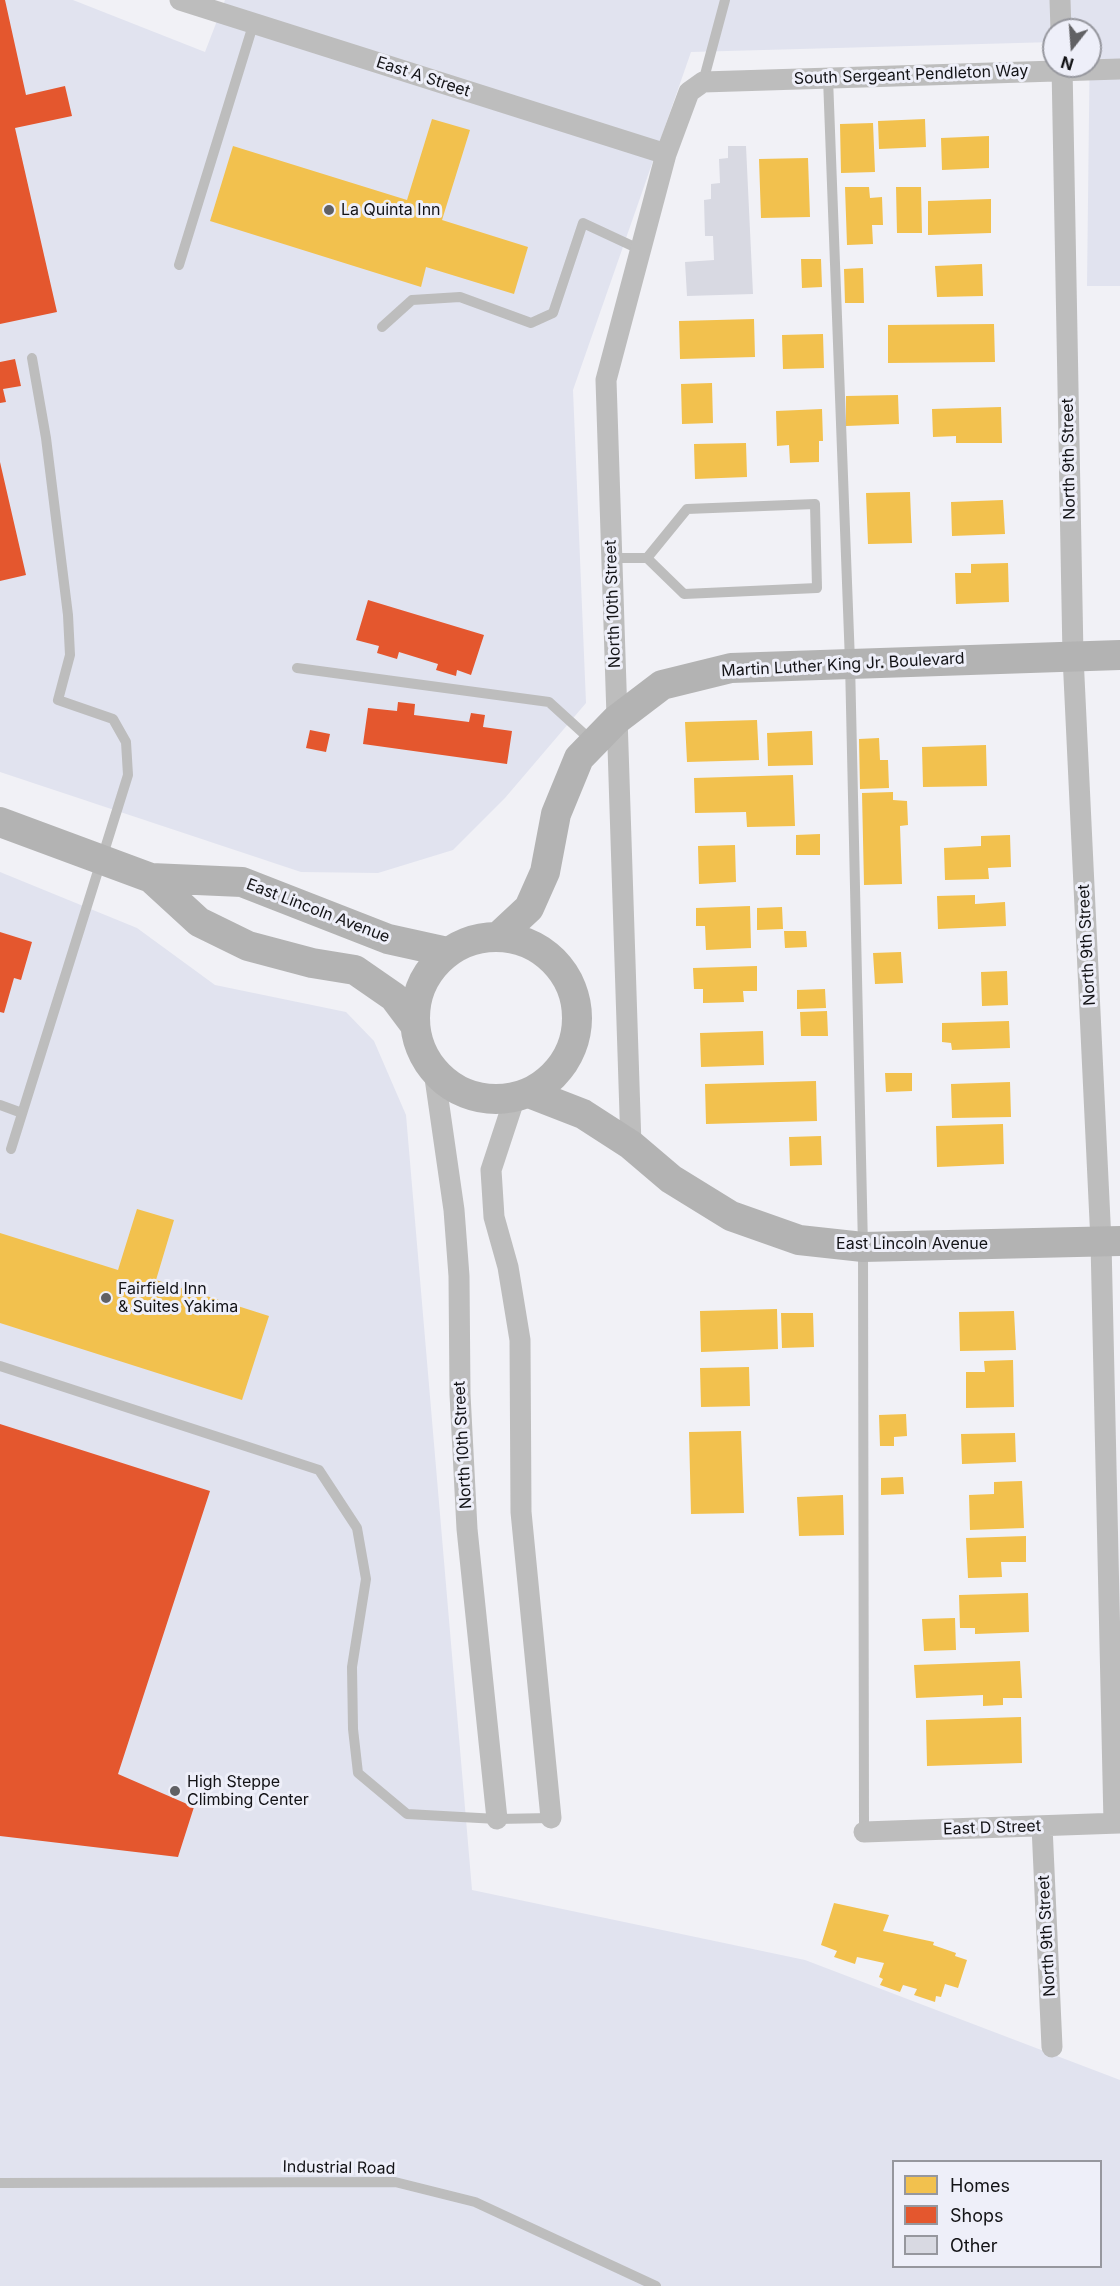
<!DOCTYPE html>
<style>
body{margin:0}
#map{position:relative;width:1120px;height:2286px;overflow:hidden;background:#f1f1f6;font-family:Inter,sans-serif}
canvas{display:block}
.legend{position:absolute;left:892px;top:2160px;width:210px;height:108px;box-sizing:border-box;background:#eeeff9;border:2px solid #96979e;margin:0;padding:8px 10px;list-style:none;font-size:18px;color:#131316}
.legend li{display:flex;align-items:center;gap:12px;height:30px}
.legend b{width:30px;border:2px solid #96979e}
.north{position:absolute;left:1042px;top:18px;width:60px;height:60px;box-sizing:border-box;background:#eeeff9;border:2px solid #96979e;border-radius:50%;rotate:197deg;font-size:16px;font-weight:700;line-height:24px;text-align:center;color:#131316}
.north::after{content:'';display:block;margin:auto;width:21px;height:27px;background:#616164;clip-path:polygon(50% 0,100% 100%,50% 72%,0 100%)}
</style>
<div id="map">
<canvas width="1120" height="2286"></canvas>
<ul class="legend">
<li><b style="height:16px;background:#f2c14e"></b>Homes</li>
<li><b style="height:16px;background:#e4572e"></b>Shops</li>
<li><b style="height:16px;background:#d8d9e2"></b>Other</li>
</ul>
<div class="north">N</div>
</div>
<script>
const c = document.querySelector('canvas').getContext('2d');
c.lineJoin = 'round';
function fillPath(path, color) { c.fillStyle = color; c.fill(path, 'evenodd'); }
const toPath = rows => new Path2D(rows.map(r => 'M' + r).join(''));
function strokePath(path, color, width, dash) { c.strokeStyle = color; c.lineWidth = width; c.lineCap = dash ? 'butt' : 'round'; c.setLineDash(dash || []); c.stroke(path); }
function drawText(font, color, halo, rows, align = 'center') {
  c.font = font + ' Inter,sans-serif'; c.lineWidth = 6; c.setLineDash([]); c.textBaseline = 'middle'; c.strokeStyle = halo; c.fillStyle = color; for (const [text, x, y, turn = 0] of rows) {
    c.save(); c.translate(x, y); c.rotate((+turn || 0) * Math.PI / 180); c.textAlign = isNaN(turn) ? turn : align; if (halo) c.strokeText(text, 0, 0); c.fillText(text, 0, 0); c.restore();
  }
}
fillPath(toPath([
 [0,0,73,0,205,52,225,0,1120,0,1120,286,1087,286,1090,30,1054,30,1054,42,691,52,573,390,586,703,505,798,453,850,378,873,301,872,0,772],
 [0,872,137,928,215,985,346,1012,374,1041,406,1115,472,1890,805,1960,1120,2080,1120,2286,0,2286],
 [894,2162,1100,2162,1100,2266,894,2266]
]), '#e1e3ef');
fillPath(toPath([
 [432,119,470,130,442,220,528,247,514,294,426,267,421,287,210,221,233,146,407,200],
 [925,119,926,147,879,149,878,121],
 [873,123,875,172,841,173,840,124],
 [989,136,989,168,942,170,941,138],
 [808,158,810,217,761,218,759,159],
 [845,187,869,187,870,198,882,197,883,225,872,225,873,244,847,245],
 [896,187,921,187,922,233,897,233],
 [991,199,991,233,928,235,928,201],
 [801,259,821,259,822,287,802,288],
 [982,264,983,296,937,297,935,266],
 [863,268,864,303,845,303,844,269],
 [754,319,755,357,680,359,679,321],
 [994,324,995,362,888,363,888,325],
 [823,334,824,368,783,369,782,335],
 [712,383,713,423,682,424,681,384],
 [898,395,899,424,846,426,846,396],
 [1001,407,1002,443,956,443,956,436,933,437,932,409],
 [822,409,823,441,819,441,819,462,790,463,789,445,777,446,776,411],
 [746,443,747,477,695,479,694,444],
 [910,492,912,543,868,544,866,493],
 [1003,500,1005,534,952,536,951,502],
 [1008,563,1009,602,956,604,955,573,971,573,971,564],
 [757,720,759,760,687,762,685,722],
 [812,731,813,765,768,766,767,733],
 [879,738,880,760,888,760,889,788,860,789,859,739],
 [986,745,987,786,923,787,922,747],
 [793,775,795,826,747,827,746,812,695,813,694,778],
 [893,792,893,800,907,801,908,825,900,826,902,884,864,885,862,793],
 [820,834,820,855,796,855,796,835],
 [1010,835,1011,867,988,868,989,879,945,880,944,848,981,846,981,836],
 [735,845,736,882,699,884,698,846],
 [975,895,975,904,1005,902,1006,926,938,929,937,896],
 [750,906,751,948,706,950,705,926,696,926,696,908],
 [782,907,783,929,757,930,757,908],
 [784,931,806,931,807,947,785,948],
 [901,952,903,983,875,984,873,953],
 [757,966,757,991,743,991,744,1002,703,1003,703,989,694,989,693,968],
 [1007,971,1008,1005,982,1006,981,972],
 [825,989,826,1008,797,1009,797,990],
 [827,1011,828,1036,801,1036,800,1012],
 [1009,1021,1010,1048,952,1050,951,1043,942,1042,942,1023],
 [763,1031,764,1065,701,1067,700,1033],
 [885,1073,912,1073,912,1091,886,1092],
 [816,1081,817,1121,706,1124,705,1084],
 [1010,1082,1011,1117,952,1118,951,1084],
 [1003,1124,1004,1164,937,1167,936,1126],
 [821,1136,822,1165,790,1166,789,1137],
 [137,1209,174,1220,156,1280,269,1316,242,1400,0,1323,0,1233,118,1270],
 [777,1309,778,1349,701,1352,700,1311],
 [1014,1311,1016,1350,960,1351,959,1312],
 [781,1313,813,1313,814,1347,782,1348],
 [1013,1360,1014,1407,966,1408,966,1372,985,1372,984,1361],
 [749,1367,750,1406,701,1407,700,1368],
 [906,1414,907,1436,894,1437,894,1446,880,1446,879,1415],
 [741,1431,744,1513,691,1514,689,1432],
 [1015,1433,1016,1462,962,1464,961,1434],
 [903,1477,904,1494,881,1495,881,1478],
 [1022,1481,1024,1528,970,1530,969,1495,994,1494,994,1482],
 [843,1495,844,1535,799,1536,797,1497],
 [1026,1536,1026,1562,1001,1562,1002,1577,968,1578,966,1538],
 [1028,1593,1029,1632,975,1634,975,1628,960,1628,959,1595],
 [955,1618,956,1650,924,1651,922,1619],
 [1020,1661,1022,1698,1003,1698,1003,1705,983,1706,983,1695,916,1698,914,1665],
 [1021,1717,1022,1763,927,1766,926,1720],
 [834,1903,889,1915,883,1931,934,1942,933,1945,956,1953,955,1956,967,1960,958,1988,945,1984,941,1997,936,1996,935,2002,914,1995,917,1989,903,1985,900,1992,880,1985,883,1979,879,1977,884,1963,857,1957,855,1964,834,1957,837,1951,821,1945]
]), '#f2c14e');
fillPath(toPath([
 [0,0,5,0,26,95,65,86,72,116,15,128,57,312,0,324],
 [15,359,21,386,3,389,6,402,0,403,0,362],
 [0,462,26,575,0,581],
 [368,600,484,635,471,675,457,670,456,676,436,670,438,664,399,652,397,659,377,653,379,646,356,640],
 [398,702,415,704,414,715,469,722,471,713,485,715,483,727,512,731,507,764,363,744,368,708,397,711],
 [310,730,330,734,326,752,306,748],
 [0,932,32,942,21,980,14,978,4,1013,0,1012],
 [0,1424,210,1491,118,1774,194,1807,178,1857,0,1836]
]), '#e4572e');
fillPath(toPath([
 [728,146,746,146,753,294,687,296,685,262,714,260,713,236,705,236,704,200,711,199,711,184,720,183,719,159,728,158]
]), '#d8d9e2');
strokePath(toPath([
 [828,78,850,662,863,1247,864,1832],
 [703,82,725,0],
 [179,265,254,22],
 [382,327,412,300,460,297,531,323,553,313,583,223,641,250],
 [612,558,647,558,687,509,815,504,817,588,684,594,647,558],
 [297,668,549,702,593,742],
 [0,1105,22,1113],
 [11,1149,128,775,126,742,113,719,58,700,70,655,68,615,46,438,32,358],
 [0,1366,319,1470,357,1528,366,1579,352,1667,353,1729,358,1773,407,1814,497,1819,551,1818],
 [0,2183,395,2182,475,2202,656,2286]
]), '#bdbdbd', 10);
strokePath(toPath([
 [180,0,666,154],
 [1060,0,1061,30],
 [1062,66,1073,656,1101,1242,1114,1823],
 [434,1071,454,1210,459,1276,460,1394,467,1529,497,1819],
 [515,1097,491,1170,494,1217,508,1267,520,1340,521,1512,551,1818],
 [631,1145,606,380,666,154,689,92,703,82,1120,69],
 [1042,1826,1052,2047],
 [864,1832,1120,1823]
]), '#bdbdbd', 21);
strokePath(toPath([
 [0,822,151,878,242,882,388,939,447,952],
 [151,878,199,922,248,946,312,963,355,970,394,997,415,1025],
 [499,936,529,908,545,872,556,814,579,758,616,720,662,685,731,668,1120,655],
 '415 1018a81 81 0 1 1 162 0a81 81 0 1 1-162 0Z',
 [529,1093,583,1114,631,1145,671,1179,731,1216,799,1240,863,1247,1120,1241]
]), '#b3b3b3', 30);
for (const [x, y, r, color] of [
 [329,210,6,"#616164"],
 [106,1298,6,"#616164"],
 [175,1791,6,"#616164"]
]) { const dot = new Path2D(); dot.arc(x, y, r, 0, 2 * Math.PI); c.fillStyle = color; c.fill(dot); strokePath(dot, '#eeeff9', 2); }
drawText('16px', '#131316', '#eeeff9', [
 ["South Sergeant Pendleton Way",911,75,-2],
 ["East A Street",423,77,18],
 ["North 9th Street",1069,459,-91],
 ["North 10th Street",613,604,-92],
 ["Martin Luther King Jr. Boulevard",843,665,-3],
 ["East Lincoln Avenue",318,911,21],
 ["North 9th Street",1087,945,-93],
 ["East Lincoln Avenue",912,1244],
 ["North 10th Street",463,1445,-93],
 ["East D Street",992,1828,-2],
 ["North 9th Street",1047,1936,-93],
 ["Industrial Road",339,2168,1]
]);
drawText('16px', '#131316', '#eeeff9', [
 ["La Quinta Inn",341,210],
 ["Fairfield Inn",118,1289],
 ["& Suites Yakima",118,1307],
 ["High Steppe",187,1782],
 ["Climbing Center",187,1800]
], 'left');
</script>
